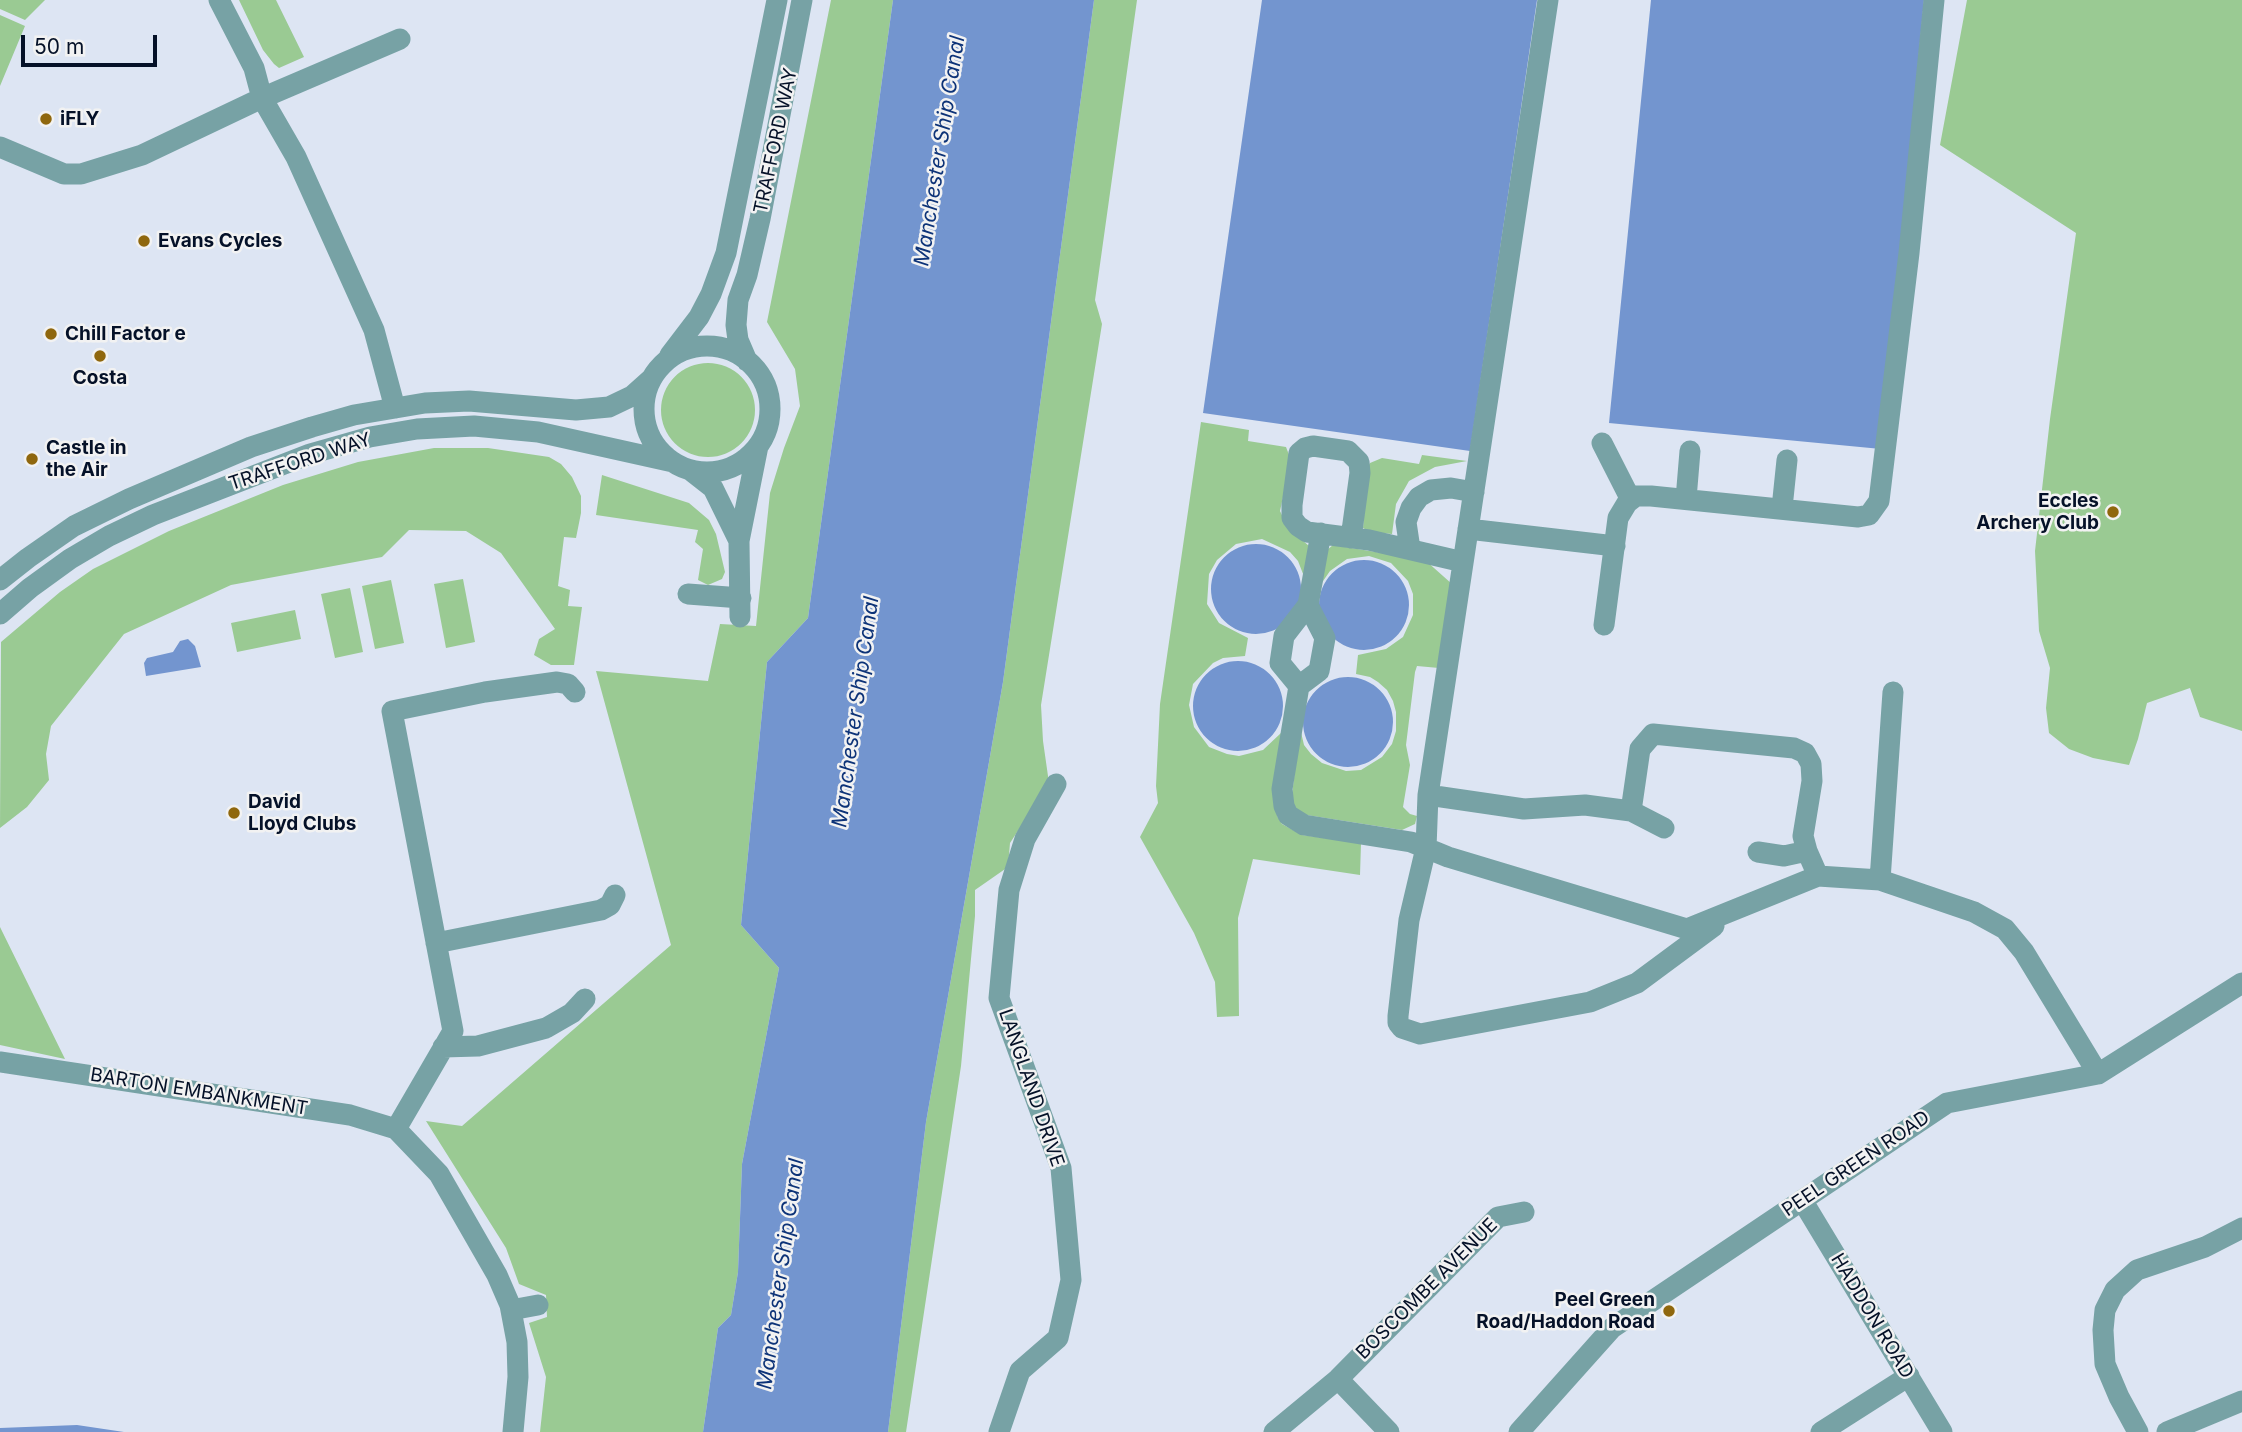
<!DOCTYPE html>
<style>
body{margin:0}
#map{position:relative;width:2242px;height:1432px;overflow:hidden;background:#dde5f3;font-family:Inter,sans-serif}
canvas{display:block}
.scale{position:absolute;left:21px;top:35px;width:136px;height:32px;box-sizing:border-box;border:4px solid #051128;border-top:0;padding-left:9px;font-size:21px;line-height:24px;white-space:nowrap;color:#051128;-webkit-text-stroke:5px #f2f2f2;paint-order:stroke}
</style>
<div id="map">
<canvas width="2242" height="1432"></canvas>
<div class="scale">50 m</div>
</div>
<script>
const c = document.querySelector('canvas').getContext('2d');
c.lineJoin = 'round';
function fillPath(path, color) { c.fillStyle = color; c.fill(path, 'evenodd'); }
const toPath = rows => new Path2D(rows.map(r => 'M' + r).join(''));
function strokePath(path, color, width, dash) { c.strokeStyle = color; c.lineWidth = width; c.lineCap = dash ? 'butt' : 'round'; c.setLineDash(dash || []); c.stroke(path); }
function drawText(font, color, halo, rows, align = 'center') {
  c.font = font + ' Inter,sans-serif'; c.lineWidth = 5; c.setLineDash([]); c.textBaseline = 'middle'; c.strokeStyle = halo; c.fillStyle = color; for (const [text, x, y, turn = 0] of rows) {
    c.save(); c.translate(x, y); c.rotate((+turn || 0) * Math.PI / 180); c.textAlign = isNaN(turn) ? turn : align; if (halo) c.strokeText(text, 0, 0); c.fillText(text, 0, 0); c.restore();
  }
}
fillPath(toPath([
 [0,0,45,0,25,20,0,9],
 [239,0,276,0,304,57,279,68,274,64,263,50],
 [831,0,893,0,808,618,767,662,741,925,779,968,742,1164,738,1272,731,1315,718,1328,703,1432,540,1432,546,1377,529,1323,547,1317,546,1295,519,1284,506,1248,426,1121,462,1126,671,945,596,671,708,681,720,624,756,626,770,493,784,448,800,406,795,369,767,322],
 [1094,0,1137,0,1095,300,1102,324,1041,705,1043,741,1049,783,1010,843,1008,867,975,890,975,916,961,1066,906,1432,888,1432,926,1122,1003,682],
 [1967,0,2242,0,2242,731,2200,717,2190,688,2147,703,2138,739,2129,765,2093,758,2069,749,2049,733,2046,708,2050,668,2039,631,2035,551,2050,419,2076,233,1940,145],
 [0,15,25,26,0,86],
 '661 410a47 47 0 1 1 94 0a47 47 0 1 1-94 0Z',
 [1201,422,1249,430,1248,441,1286,447,1291,460,1280,511,1288,528,1309,546,1305,579,1298,561,1290,552,1262,539,1236,544,1217,560,1209,574,1207,604,1219,623,1248,638,1245,656,1223,658,1213,663,1193,684,1189,705,1194,727,1209,747,1227,754,1239,756,1263,750,1281,733,1277,816,1282,824,1302,835,1361,843,1360,875,1253,859,1238,918,1239,1016,1217,1017,1215,982,1194,933,1140,837,1158,803,1156,786,1160,704],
 [434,448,488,448,549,457,561,464,572,477,581,496,581,513,576,538,564,537,558,586,570,590,568,606,582,607,574,665,551,665,534,655,539,639,555,629,501,553,466,531,409,530,382,557,231,585,124,634,51,726,46,754,49,780,27,807,0,828,1,642,60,592,93,569,169,531,283,485,358,462],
 [1422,455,1467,461,1435,467,1409,481,1396,504,1392,534,1371,532,1363,528,1368,467,1370,463,1382,458,1419,464],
 [602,475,689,503,709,520,716,534,725,572,722,579,708,585,698,580,703,549,695,542,698,530,596,515],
 [1333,545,1425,560,1452,584,1439,668,1417,666,1415,672,1406,745,1410,765,1403,807,1410,814,1417,816,1415,824,1402,830,1300,814,1291,803,1300,728,1304,745,1311,754,1322,763,1346,771,1361,770,1382,757,1392,744,1396,731,1396,712,1393,701,1387,690,1378,682,1370,677,1356,674,1358,655,1386,649,1403,637,1413,615,1413,594,1408,581,1391,563,1369,556,1347,559,1330,571,1321,584,1327,550],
 [463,579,475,642,446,648,434,584],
 [391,580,404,643,375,649,362,586],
 [350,588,363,652,335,658,321,594],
 [295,610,301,639,237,652,231,623],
 [0,927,65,1059,0,1045]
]), '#9aca93');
fillPath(toPath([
 [893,0,1094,0,1003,682,926,1122,888,1432,703,1432,718,1328,731,1315,738,1272,742,1164,779,968,741,925,767,662,808,618],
 [1262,0,1537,0,1470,451,1203,413],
 [1651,0,1924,0,1881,449,1609,423],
 '1211 589a45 45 0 1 1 90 0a45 45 0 1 1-90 0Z',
 '1319 605a45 45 0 1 1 90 0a45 45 0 1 1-90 0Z',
 [188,639,195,646,201,667,146,676,144,663,147,658,173,652,180,641],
 '1193 706a45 45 0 1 1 90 0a45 45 0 1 1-90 0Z',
 '1303 722a45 45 0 1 1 90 0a45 45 0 1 1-90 0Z',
 [77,1425,124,1432,0,1432,0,1428]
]), '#7395cf');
strokePath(toPath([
 [219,0,254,68,262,98,296,157,374,330,395,408],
 [1548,0,1428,795,1426,848,1448,857,1687,929,1818,876,1880,880,1974,912,2005,929,2024,952,2098,1074],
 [0,147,64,174,81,174,142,155,262,98,400,39],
 '644 409a63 63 0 1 1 126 0a63 63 0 1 1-126 0Z',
 [670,355,699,317,711,294,726,253,777,0],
 [747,361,738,340,736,325,738,300,747,275,760,219,802,0],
 [1602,443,1631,500],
 [690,470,713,488,739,541],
 [1686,499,1690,451],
 [1782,508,1787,460],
 [1468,529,1615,546],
 [1351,538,1360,473,1359,462,1348,451,1313,446,1305,448,1299,453,1292,505,1292,518,1298,526,1307,532,1369,540,1463,562],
 [1410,549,1406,522,1411,508,1419,497,1431,490,1451,488,1474,492],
 [0,580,28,558,74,526,129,499,251,447,312,427,354,415,425,403,469,401,576,410,609,407,632,396,651,379],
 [688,594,741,598],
 [1308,605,1325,638,1319,671,1299,686,1282,789,1284,806,1288,815,1304,825,1411,842,1426,848,1409,920,1398,1016,1398,1023,1402,1028,1420,1034,1590,1002,1637,983,1714,926],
 [0,614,30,588,70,559,109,536,153,515,310,454,370,437,417,429,474,426,538,432,673,462],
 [740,617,739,541,758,446],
 [1604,625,1618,518,1627,503,1636,496,1651,496,1858,517,1869,515,1879,501,1909,253,1934,0],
 [1299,686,1280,663,1284,636,1308,605,1321,533],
 [1428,795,1524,809,1585,805,1631,811,1664,828],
 [1631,811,1640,749,1653,734,1794,748,1805,753,1811,764,1812,781,1803,836,1807,851,1818,876],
 [1758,852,1784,856,1807,851],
 [1880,880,1893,692],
 [436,943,601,910,610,905,615,895],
 [443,1047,478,1046,546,1028,572,1013,585,999],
 [0,1062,350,1115,396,1129,439,1174,497,1275,510,1305,517,1342,518,1377,513,1432],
 [396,1129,453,1031,392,711,485,692,557,682,568,684,575,692],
 [1802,1200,1942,1432],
 [511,1310,538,1305],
 [1338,1379,1389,1432],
 [999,1432,1020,1371,1058,1338,1071,1280,1061,1168,999,998,1009,890,1025,839,1056,784],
 [1274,1432,1338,1379,1498,1217,1524,1212],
 [1519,1432,1612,1328,1947,1103,2098,1074,2242,983],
 [1821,1432,1909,1376],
 [2138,1432,2119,1397,2105,1364,2103,1330,2105,1310,2115,1290,2137,1270,2205,1247,2242,1228],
 [2167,1432,2242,1401]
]), '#77a2a5', 21);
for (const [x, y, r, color] of [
 [46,119,7,"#8f670d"],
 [144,241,7,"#8f670d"],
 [51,334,7,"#8f670d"],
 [100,356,7,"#8f670d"],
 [32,459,7,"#8f670d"],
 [2113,512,7,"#8f670d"],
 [234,813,7,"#8f670d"],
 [1669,1311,7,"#8f670d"]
]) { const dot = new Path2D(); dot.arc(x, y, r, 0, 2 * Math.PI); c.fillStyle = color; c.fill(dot); strokePath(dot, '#f2f2f2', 2.5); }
drawText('bold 19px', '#051128', '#f2f2f2', [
 ["iFLY",60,119],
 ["Evans Cycles",158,241],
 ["Chill Factor e",65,334],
 ["Costa",100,378,"center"],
 ["Castle in",46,448],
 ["the Air",46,470],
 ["Eccles",2099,501,"right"],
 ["Archery Club",2099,523,"right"],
 ["David",248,802],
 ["Lloyd Clubs",248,824],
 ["Peel Green",1655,1300,"right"],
 ["Road/Haddon Road",1655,1322,"right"]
], 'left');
drawText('19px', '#051128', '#f2f2f2', [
 ["TRAFFORD WAY",776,141,-78],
 ["TRAFFORD WAY",300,462,-18],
 ["LANGLAND DRIVE",1031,1088,71],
 ["BARTON EMBANKMENT",199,1092,9],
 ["PEEL GREEN ROAD",1856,1164,-34],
 ["BOSCOMBE AVENUE",1427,1289,-45],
 ["HADDON ROAD",1872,1316,59]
]);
drawText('italic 21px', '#0d3378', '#f2f2f2', [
 ["Manchester Ship Canal",940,151,-81],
 ["Manchester Ship Canal",856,712,-82],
 ["Manchester Ship Canal",781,1274,-82]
]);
</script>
